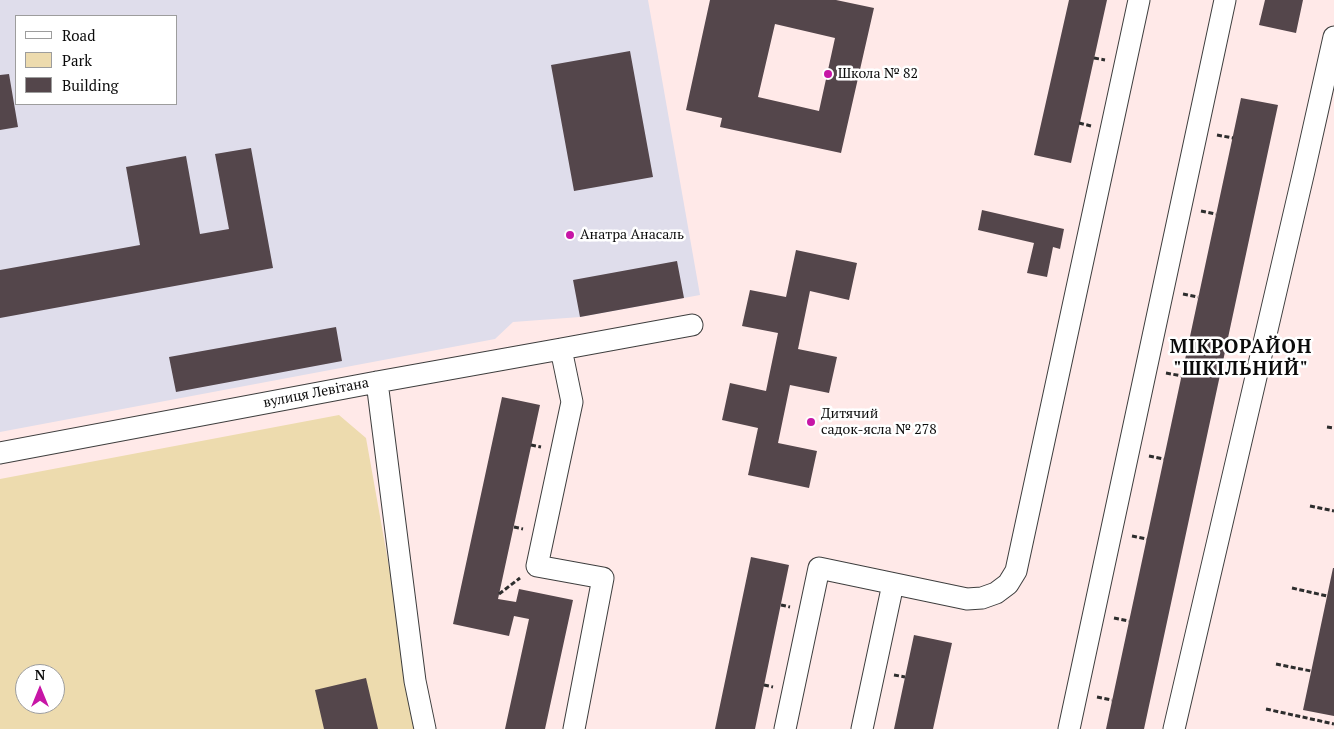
<!DOCTYPE html>
<meta charset="utf-8">
<style>
body{margin:0}
#map{position:relative;width:1334px;height:729px;overflow:hidden;background:#ffe9e8;font-family:"PT Serif",serif}
canvas{display:block}
.legend{position:absolute;left:15px;top:15px;width:162px;height:90px;box-sizing:border-box;background:#fff;border:1px solid #9d9d9d;margin:0;padding:6px 9px;list-style:none;font-size:15px;color:#0b0b0b}
.legend li{display:flex;align-items:center;gap:10px;height:25px}
.legend b{width:25px;border:1px solid #9d9d9d}
.north{position:absolute;left:15px;top:664px;width:50px;height:50px;box-sizing:border-box;background:#fff;border:1px solid #9d9d9d;border-radius:50%;rotate:0deg;font-size:14px;font-weight:700;line-height:20px;text-align:center;color:#0b0b0b}
.north::after{content:'';display:block;margin:auto;width:18px;height:22px;background:#c716a6;clip-path:polygon(50% 0,100% 100%,50% 72%,0 100%)}
</style>
<div id="map">
<canvas width="1334" height="729"></canvas>
<ul class="legend">
<li><b style="height:6px;background:#fff"></b>Road</li>
<li><b style="height:14px;background:#eddbae"></b>Park</li>
<li><b style="height:14px;background:#54464b"></b>Building</li>
</ul>
<div class="north">N</div>
</div>
<script>
const c = document.querySelector('canvas').getContext('2d');
c.lineJoin = 'round';
function fillPath(path, color) { c.fillStyle = color; c.fill(path, 'evenodd'); }
const toPath = rows => new Path2D(rows.map(r => 'M' + r).join(''));
function strokePath(path, color, width, dash) { c.strokeStyle = color; c.lineWidth = width; c.lineCap = dash ? 'butt' : 'round'; c.setLineDash(dash || []); c.stroke(path); }
function drawText(font, color, halo, rows, align = 'center') {
  c.font = font + ' "PT Serif",serif'; c.lineWidth = 5; c.setLineDash([]); c.textBaseline = 'middle'; c.strokeStyle = halo; c.fillStyle = color; for (const [text, x, y, turn = 0] of rows) {
    c.save(); c.translate(x, y); c.rotate((+turn || 0) * Math.PI / 180); c.textAlign = isNaN(turn) ? turn : align; if (halo) c.strokeText(text, 0, 0); c.fillText(text, 0, 0); c.restore();
  }
}
fillPath(toPath([
 [0,0,648,0,700,295,580,317,513,322,495,339,0,432],
 [16,16,176,16,176,104,16,104]
]), '#dfddeb');
fillPath(toPath([
 [339,415,366,438,418,729,0,729,0,479],
 [25,674,55,674,55,704,25,704]
]), '#eddbae');
fillPath(toPath([
 [710,0,836,0,874,8,841,153,720,127,722,118,686,110],
 [775,24,835,38,819,111,758,97],
 [1069,0,1107,0,1071,163,1034,155],
 [1265,0,1303,0,1296,33,1259,25],
 [630,51,653,177,574,191,551,65],
 [9,74,18,127,0,130,0,75],
 [1241,98,1278,105,1144,729,1106,729],
 [251,148,273,268,0,318,0,270,140,245,126,167,186,156,200,234,229,229,215,154],
 [982,210,1064,229,1060,249,1053,247,1047,277,1027,273,1034,243,978,230],
 [796,250,857,263,849,300,810,291,798,349,837,357,829,393,790,385,778,443,817,451,809,488,748,475,758,428,722,420,730,383,766,391,778,333,742,326,750,290,786,297],
 [677,261,684,298,580,317,573,280],
 [336,327,342,361,176,392,169,357],
 [502,397,540,405,498,599,516,602,519,589,573,600,545,729,505,729,529,619,514,616,509,636,453,624],
 [751,557,789,565,755,729,715,729],
 [1333,568,1334,568,1334,716,1303,710],
 [914,635,952,643,933,729,894,729],
 [366,678,378,729,324,729,315,690]
]), '#54464b');
const minor = toPath([
 [561,349,692,325],
 [377,382,415,681,425,729],
 [0,453,377,382,561,349,572,402,537,566,603,578,574,729],
 [785,729,819,568,967,599,982,598,996,593,1008,584,1016,571,1139,0],
 [862,729,893,584],
 [1069,729,1225,0],
 [1174,729,1304,171,1334,37]
]);
strokePath(minor, '#3e3e3e', 23);
strokePath(toPath([
 [1094,58,1105,60],
 [1079,123,1091,126],
 [1217,135,1233,138],
 [1201,211,1216,214],
 [1183,294,1198,297],
 [1166,373,1182,376],
 [1327,427,1334,428],
 [531,445,541,447],
 [1149,456,1164,459],
 [1310,506,1334,511],
 [514,527,523,529],
 [1132,536,1147,539],
 [1292,588,1327,596],
 [499,594,520,578],
 [781,605,790,607],
 [1114,618,1129,621],
 [1276,664,1311,671],
 [894,675,905,677],
 [764,685,773,687],
 [1097,697,1112,700],
 [1266,709,1334,724]
]), '#2d2d2d', 3, [5, 2.5]);
strokePath(minor, '#fff', 21);
for (const [x, y, r, color] of [
 [828,74,5,"#c716a6"],
 [570,235,5,"#c716a6"],
 [811,422,5,"#c716a6"]
]) { const dot = new Path2D(); dot.arc(x, y, r, 0, 2 * Math.PI); c.fillStyle = color; c.fill(dot); strokePath(dot, '#fff', 2); }
drawText('14px', '#0b0b0b', '#fff', [
 ["Школа № 82",838,74],
 ["Анатра Анасаль",580,235],
 ["Дитячий",821,414],
 ["садок-ясла № 278",821,430]
], 'left');
drawText('14px', '#0b0b0b', '#fff', [
 ["вулиця Левітана",316,393,-11]
]);
c.letterSpacing = '1px';
drawText('bold 19px', '#0b0b0b', '#fff', [
 ["МІКРОРАЙОН",1241,348],
 ["\"ШКІЛЬНИЙ\"",1241,370]
]);
c.letterSpacing = '0px';
</script>
